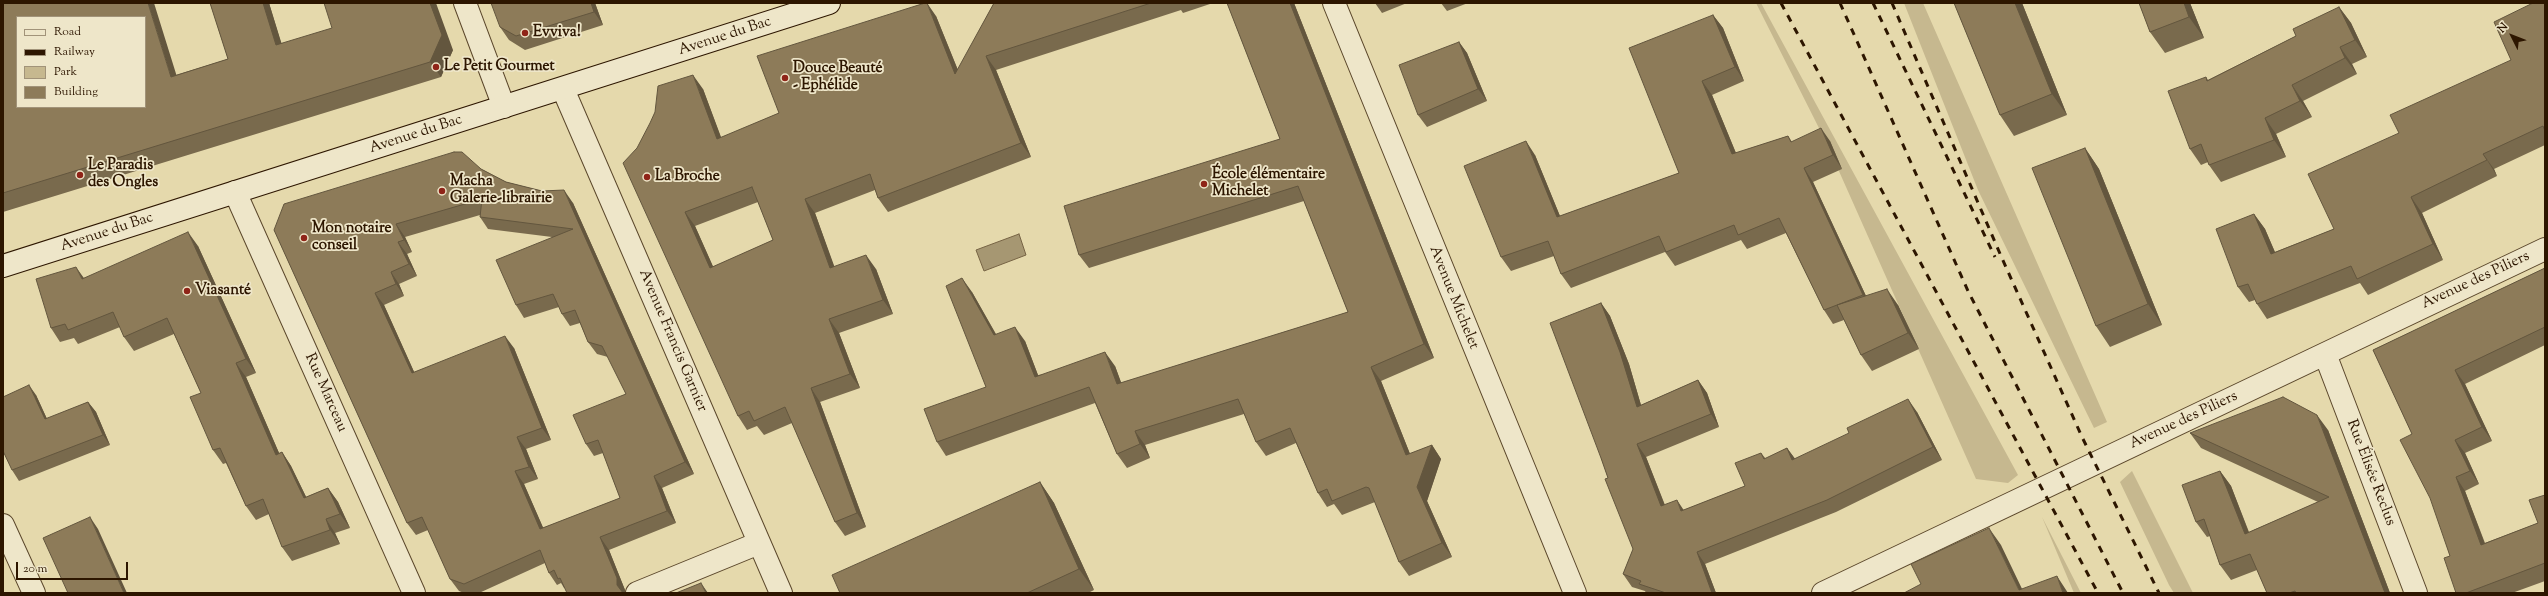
<!DOCTYPE html>
<meta charset="utf-8">
<style>
body{margin:0}
#map{position:relative;width:2548px;height:596px;overflow:hidden;background:#e5d9ac;font-family:"Sorts Mill Goudy",serif}
canvas{display:block}
.frame{position:absolute;inset:0;border:4px solid #2d1600;pointer-events:none}
.legend{position:absolute;left:16px;top:16px;width:130px;height:92px;box-sizing:border-box;background:#eee6c9;border:1px solid #a19379;margin:0;padding:5px 7px;list-style:none;font-size:12px;color:#2d1600}
.legend li{display:flex;align-items:center;gap:8px;height:20px}
.legend b{width:20px;border:1px solid #a19379}
.north{position:absolute;left:2492px;top:16px;width:40px;height:40px;-webkit-text-stroke:3px #eee6c9;paint-order:stroke;rotate:312deg;font-size:11px;font-weight:700;line-height:16px;text-align:center;color:#2d1600}
.north::after{content:'';display:block;margin:auto;width:14px;height:18px;background:#2d1600;clip-path:polygon(50% 0,100% 100%,50% 72%,0 100%)}
.scale{position:absolute;left:16px;top:562px;width:112px;height:18px;box-sizing:border-box;border:2px solid #2d1600;border-top:0;padding-left:5px;font-size:12px;line-height:14px;white-space:nowrap;color:#2d1600;-webkit-text-stroke:3px #eee6c9;paint-order:stroke}
</style>
<div id="map">
<canvas width="2548" height="596"></canvas>
<div class="frame"></div>
<ul class="legend">
<li><b style="height:5px;background:#eee6c9"></b>Road</li>
<li><b style="height:5px;background:#2d1600"></b>Railway</li>
<li><b style="height:11px;background:#c6b88f"></b>Park</li>
<li><b style="height:11px;background:#8d7b59"></b>Building</li>
</ul>
<div class="north">N</div>
<div class="scale">20 m</div>
</div>
<script>
const c = document.querySelector('canvas').getContext('2d');
c.lineJoin = 'round';
function fillPath(path, color) { c.fillStyle = color; c.fill(path, 'evenodd'); }
const toPath = rows => new Path2D(rows.map(r => 'M' + r).join(''));
function strokePath(path, color, width, dash) { c.strokeStyle = color; c.lineWidth = width; c.lineCap = dash ? 'butt' : 'round'; c.setLineDash(dash || []); c.stroke(path); }
function drawText(font, color, halo, rows, align = 'center') {
  c.font = font + ' "Sorts Mill Goudy",serif'; c.lineWidth = 3.5; c.setLineDash([]); c.textBaseline = 'middle'; c.strokeStyle = halo; c.fillStyle = color; for (const [text, x, y, turn = 0] of rows) {
    c.save(); c.translate(x, y); c.rotate((+turn || 0) * Math.PI / 180); c.textAlign = isNaN(turn) ? turn : align; if (halo) c.strokeText(text, 0, 0); c.fillText(text, 0, 0); c.restore();
  }
}
fillPath(toPath([
 [1756,3,1761,3,2018,475,2008,483,1976,479,1826,142],
 [1904,3,1923,3,2107,422,2094,428,1978,190],
 [2132,471,2193,593,2174,593,2169,585,2120,482],
 [2042,517,2081,593,2074,593]
]), '#c6b88f');
const water = toPath([
 [1019,234,1026,255,984,271,976,250,1019,234]
]);
fillPath(water, '#a69772');
strokePath(water, '#766344', 1);
const street = toPath([
 [465,3,504,107],
 [1334,3,1575,593],
 [563,89,781,593],
 [235,192,414,593],
 [2325,354,2416,593],
 [3,525,34,593],
 [637,593,759,543],
 [1823,593,2545,249]
]);
const secondary = toPath([
 [3,266,829,3]
]);
strokePath(street, '#5b472b', 24);
strokePath(secondary, '#2d1600', 24);
strokePath(street, '#eee6c9', 22);
strokePath(secondary, '#eee6c9', 22);
strokePath(toPath([
 [1781,3,2098,593],
 [1840,3,1968,291,2123,593],
 [1873,3,1995,257],
 [1892,3,2001,256,2082,437,2159,593]
]), '#2d1600', 3, [7, 7]);
fillPath(toPath([
 [3,3,176,75,228,59,210,3,269,3,281,43,453,50,441,77,3,212],
 [595,3,603,25,525,50,509,40,500,27],
 [994,3,1213,3,1183,13,1181,10,996,70,1031,157,888,212,878,198,875,190,815,213,834,267,876,269,893,314,839,333,860,388,820,402,866,527,845,536,835,522,792,423,764,435,757,426,747,430,738,416,637,148,703,89,721,138,779,113,936,16,958,70],
 [758,202,773,240,713,267,695,226],
 [1227,3,1294,3,1434,358,1381,381,1410,454,1432,445,1441,459,1427,501,1452,557,1409,576,1399,562,1375,502,1342,515,1334,504,1327,507,1318,493,1296,443,1266,456,1256,442,1244,414,1145,445,1150,458,1127,468,1117,454,1095,403,946,456,937,442,986,387,972,292,996,334,1025,341,1038,375,1115,366,1121,383,1348,312,1304,201,1089,268,1079,255,1280,139],
 [1375,3,1407,3,1382,13],
 [1441,3,1468,3,1447,11],
 [1954,3,2022,3,2067,115,2014,136,2000,115],
 [2139,3,2190,3,2204,38,2165,53,2150,32],
 [2545,3,2545,145,2494,169,2497,176,2422,213,2443,260,2368,295,2360,283,2267,319,2257,304,2255,300,2249,302,2238,287,2254,214,2265,229,2275,252,2334,229,2399,133,2511,60],
 [2339,7,2351,23,2367,57,2352,64,2357,74,2303,101,2312,117,2276,134,2286,157,2221,182,2209,165,2208,162,2201,165,2190,149,2206,77,2208,80,2296,36],
 [1713,15,1723,28,1744,81,1712,95,1736,153,1788,136,1792,142,1830,141,1842,169,1813,182,1866,296,1898,305,1919,349,1872,371,1861,355,1844,320,1833,324,1824,310,1786,233,1747,249,1741,240,1675,266,1665,252,1571,288,1561,274,1554,256,1511,271,1501,257,1535,155,1560,216,1679,173],
 [1459,42,1467,53,1487,101,1427,127,1418,115],
 [2085,148,2099,169,2162,325,2110,347,2096,326],
 [481,169,506,182,542,191,573,203,694,474,662,488,676,523,609,550,625,590,564,588,561,583,557,585,549,573,545,563,479,593,464,593,459,591,450,579,428,530,416,535,407,523,274,230],
 [480,215,480,217,488,229,552,237,516,305,524,318,559,307,562,314,570,326,580,323,588,342,597,354,608,357,626,394,586,444,594,456,603,453,620,498,543,528,524,484,538,479,526,449,551,440,514,348,414,372,384,305,404,296,399,284,417,276,407,254,412,252,405,237],
 [198,246,256,373,246,377,279,453,282,452,291,466,306,497,328,488,338,502,350,528,335,533,340,544,292,561,282,547,269,514,256,520,246,506,226,463,223,464,213,450,201,393,174,334,134,351,124,337,120,327,78,344,74,338,60,342,51,328,84,278],
 [2545,268,2545,345,2465,384,2492,441,2465,453,2479,484,2465,491,2485,543,2538,523,2545,495,2545,581,2512,593,2456,593,2450,556,2412,434,2373,350],
 [1601,303,1610,316,1629,364,1641,405,1698,380,1707,393,1719,427,1646,457,1665,505,1684,510,1745,486,1761,453,1766,459,1787,448,1795,459,1917,412,1942,460,1836,512,1705,564,1716,593,1646,593,1645,591,1632,587,1623,574,1633,549,1608,478,1601,458],
 [36,395,47,419,88,402,96,412,110,445,19,481,12,470],
 [2328,430,2390,593,2267,593,2257,570,2231,580,2220,565,2210,536,2207,537,2196,522,2220,471,2231,486,2249,532,2318,502,2201,448,2190,433],
 [1040,482,1054,503,1094,590,1088,593,840,593]
]), '#796a4d');
fillPath(toPath([
 [148,3,154,3,182,93,171,77],
 [263,3,269,3,287,61,276,45],
 [430,3,436,3,453,50,441,77,430,62],
 [591,3,595,3,603,25,594,12],
 [927,3,936,16,965,88,955,74],
 [1290,3,1294,3,1434,358,1424,344],
 [2015,3,2022,3,2067,115,2052,94],
 [2184,3,2190,3,2204,38,2189,17],
 [2339,7,2351,23,2367,57,2355,40],
 [1713,15,1723,28,1744,81,1735,67],
 [1459,42,1467,53,1487,101,1478,89],
 [2340,47,2352,64,2357,74,2345,58],
 [986,56,996,70,1031,157,1021,143],
 [693,75,703,89,727,153,717,139],
 [1702,81,1712,95,1742,168,1732,154],
 [2292,85,2303,101,2312,117,2300,101],
 [2265,118,2276,134,2286,157,2274,140],
 [1821,128,1830,141,1842,169,1833,155],
 [1526,141,1535,155,1566,231,1557,217],
 [2085,148,2099,169,2162,325,2148,304],
 [2483,154,2494,169,2497,176,2487,160],
 [1804,168,1813,182,1872,309,1863,295],
 [564,190,573,203,694,474,685,462],
 [2411,197,2422,213,2443,260,2433,244],
 [805,199,815,213,840,282,830,268],
 [685,212,695,226,720,282,710,268],
 [2254,214,2265,229,2282,269,2271,254],
 [396,224,405,237,412,252,404,240],
 [188,232,198,246,256,373,246,359],
 [398,242,407,254,417,276,409,264],
 [866,255,876,269,893,314,883,300],
 [76,267,86,281,82,279],
 [391,272,399,284,404,296,396,284],
 [962,278,972,292,1004,349,994,335],
 [1887,289,1898,305,1919,349,1908,333],
 [375,293,384,305,420,385,412,373],
 [1601,303,1610,316,1629,364,1645,419,1637,407],
 [829,319,839,333,860,388,850,374],
 [1015,327,1025,341,1044,391,1035,377],
 [505,336,514,348,551,440,542,428],
 [1105,352,1115,366,1127,398,1117,384],
 [236,363,246,377,286,469,276,455],
 [1371,367,1381,381,1416,469,1406,455],
 [2455,370,2465,384,2492,441,2482,427],
 [1698,380,1707,393,1719,427,1711,414],
 [29,385,36,395,52,430,45,419],
 [811,388,820,402,866,527,857,513],
 [1908,399,1917,412,1942,460,1933,447],
 [88,402,96,412,110,445,103,435],
 [2317,415,2328,430,2390,593,2385,593],
 [1135,431,1145,445,1150,458,1140,444],
 [517,437,526,449,538,479,529,467],
 [2455,440,2465,453,2479,484,2470,471],
 [1637,444,1646,457,1670,519,1661,506],
 [1432,445,1441,459,1427,501,1452,557,1442,543,1417,487],
 [1787,448,1796,460,1792,460],
 [282,452,291,466,313,511,304,498],
 [515,471,524,484,549,541,540,529],
 [2220,471,2231,486,2255,549,2245,534],
 [654,476,662,488,676,523,667,511],
 [2456,477,2465,491,2490,558,2481,545],
 [1040,482,1054,503,1094,590,1079,569],
 [328,488,338,502,350,528,340,514],
 [1677,500,1685,512,1681,511],
 [90,517,98,529,127,593,124,593],
 [326,519,335,533,340,544,330,530],
 [1989,528,2001,545,2024,593,2019,590],
 [600,537,609,550,625,590,625,593,622,593,617,585],
 [1697,552,1705,564,1716,593,1712,593],
 [2057,576,2068,593,2063,593],
 [701,583,708,593,706,593]
]), '#63563e');
const building = toPath([
 [3,3,148,3,171,77,228,59,210,3,263,3,276,45,332,28,324,3,430,3,442,35,430,62,3,193,3,3],
 [17,17,145,17,145,107,17,107,17,17],
 [491,3,591,3,594,12,516,36,500,27,491,3],
 [925,3,927,3,955,74,994,3,1151,3,986,56,1021,143,878,198,870,174,805,199,830,268,866,255,883,300,829,319,850,374,811,388,857,513,835,522,785,407,754,421,749,411,738,416,623,163,637,148,650,123,655,112,658,86,693,75,717,139,779,113,757,56,925,3],
 [752,187,773,240,710,268,685,212,752,187],
 [1227,3,1290,3,1424,344,1371,367,1406,455,1432,445,1417,487,1442,543,1399,562,1369,488,1366,487,1332,501,1327,489,1318,493,1290,428,1256,442,1238,399,1135,431,1140,444,1117,454,1089,387,937,442,924,409,986,387,946,286,962,278,994,335,1015,327,1035,377,1105,352,1117,384,1348,312,1298,186,1079,255,1064,206,1280,139,1227,3],
 [1954,3,2015,3,2052,94,2000,115,1954,3],
 [2139,3,2184,3,2189,17,2150,32,2139,3],
 [2533,3,2545,3,2545,131,2543,126,2483,154,2487,160,2411,197,2433,244,2357,279,2351,266,2257,304,2248,284,2238,287,2216,229,2254,214,2271,254,2334,229,2308,174,2399,133,2390,115,2511,60,2494,22,2533,3],
 [2339,7,2355,40,2340,47,2345,58,2292,85,2300,101,2265,118,2274,140,2209,165,2201,144,2190,149,2168,91,2206,77,2207,81,2296,36,2293,29,2339,7],
 [1713,15,1735,67,1702,81,1732,154,1788,136,1791,142,1821,128,1833,155,1804,168,1863,295,1824,310,1779,218,1738,235,1734,225,1666,252,1659,236,1561,274,1548,241,1501,257,1464,166,1526,141,1557,217,1679,173,1629,48,1713,15],
 [1459,42,1478,89,1418,115,1399,65,1459,42],
 [2085,148,2148,304,2096,326,2032,168,2085,148],
 [454,152,462,152,481,169,506,182,542,191,564,190,685,462,654,476,667,511,600,537,617,578,617,585,623,593,567,593,560,578,558,579,554,570,549,573,540,550,464,584,450,579,422,517,407,523,274,230,284,204,454,152],
 [482,199,480,217,573,229,496,260,516,305,553,294,562,314,575,310,588,342,602,346,626,394,573,415,586,444,598,440,620,498,540,529,515,471,529,467,517,437,542,428,505,336,412,373,375,293,396,284,391,272,409,264,398,242,404,240,396,224,482,199],
 [188,232,246,359,236,363,276,455,282,452,304,498,328,488,340,514,326,519,330,530,282,547,263,499,246,506,220,448,213,450,190,397,201,393,167,318,124,337,113,312,68,330,65,324,51,328,36,279,76,267,82,279,188,232],
 [2545,268,2545,327,2455,370,2482,427,2455,440,2470,471,2456,477,2481,545,2538,523,2529,500,2545,495,2545,563,2466,593,2456,593,2444,558,2450,556,2430,498,2400,440,2412,434,2373,350,2545,268],
 [1887,289,1908,333,1861,355,1837,305,1887,289],
 [1601,303,1620,352,1637,407,1698,380,1711,414,1637,444,1661,506,1677,500,1681,511,1745,486,1735,463,1761,453,1764,459,1787,448,1792,460,1849,433,1847,428,1908,399,1933,447,1827,500,1697,552,1712,593,1666,593,1639,584,1641,581,1623,574,1633,549,1605,479,1608,478,1601,458,1550,323,1601,303],
 [29,385,45,419,88,402,103,435,12,470,3,451,3,397,29,385],
 [2283,397,2317,415,2385,593,2296,593,2295,591,2289,593,2267,593,2250,554,2220,565,2204,519,2196,522,2182,485,2220,471,2245,534,2329,497,2190,433,2283,397],
 [1040,482,1079,569,1027,593,840,593,832,575,1040,482],
 [90,517,124,593,68,593,43,538,90,517],
 [1989,528,2019,590,2057,576,2063,593,1904,593,1921,584,1911,564,1989,528],
 [701,583,706,593,676,593,701,583]
]);
fillPath(building, '#8d7b59');
strokePath(building, '#63563e', 1);
for (const [x, y, r, color] of [
 [525,33,4,"#8f2418"],
 [436,67,4,"#8f2418"],
 [785,78,4,"#8f2418"],
 [80,175,4,"#8f2418"],
 [647,177,4,"#8f2418"],
 [1204,184,4,"#8f2418"],
 [442,191,4,"#8f2418"],
 [304,238,4,"#8f2418"],
 [187,291,4,"#8f2418"]
]) { const dot = new Path2D(); dot.arc(x, y, r, 0, 2 * Math.PI); c.fillStyle = color; c.fill(dot); strokePath(dot, '#eee6c9', 1.5); }
drawText('bold 15px', '#2d1600', '#eee6c9', [
 ["Evviva!",533,33],
 ["Le Petit Gourmet",444,67],
 ["Douce Beauté",793,69],
 ["- Ephélide",793,86],
 ["Le Paradis",88,166],
 ["des Ongles",88,183],
 ["École élémentaire",1212,175],
 ["Michelet",1212,192],
 ["La Broche",655,177],
 ["Macha",450,182],
 ["Galerie-librairie",450,199],
 ["Mon notaire",312,229],
 ["conseil",312,246],
 ["Viasanté",195,291]
], 'left');
drawText('15px', '#2d1600', '#eee6c9', [
 ["Avenue du Bac",725,37,-18],
 ["Avenue du Bac",416,135,-18],
 ["Avenue du Bac",107,233,-18],
 ["Avenue des Piliers",2476,281,-25],
 ["Avenue Michelet",1453,298,68],
 ["Avenue Francis Garnier",672,341,67],
 ["Rue Marceau",325,393,66],
 ["Avenue des Piliers",2184,421,-25],
 ["Rue Élisée Reclus",2370,473,69]
]);
</script>
